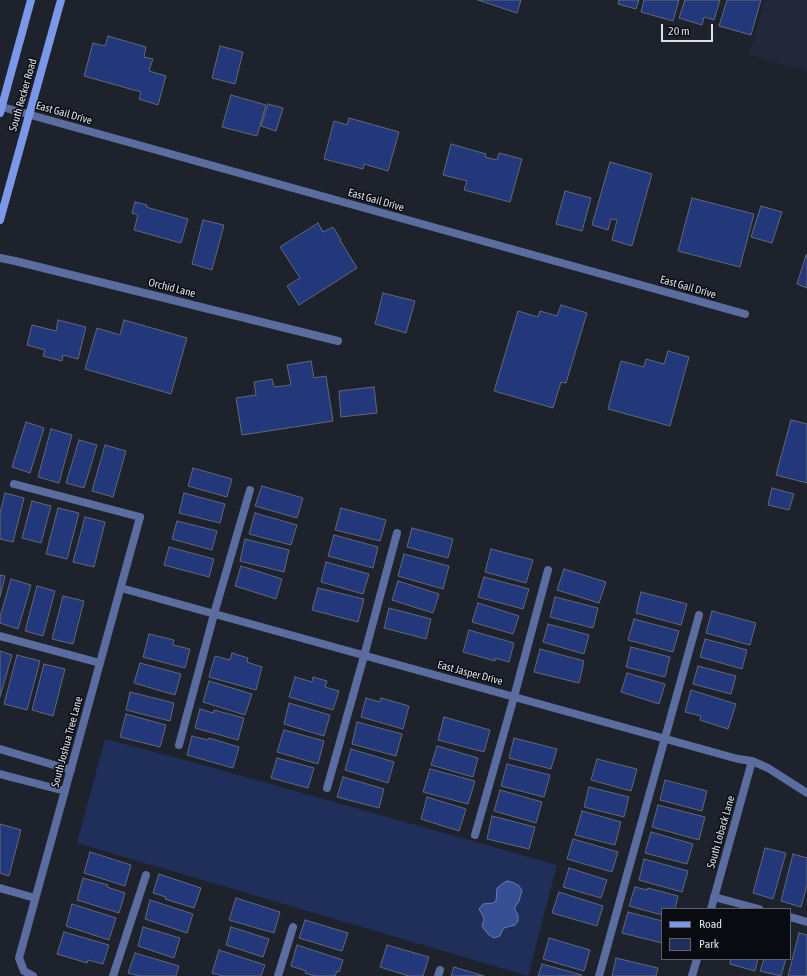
<!DOCTYPE html>
<style>
body{margin:0}
#map{position:relative;width:807px;height:976px;overflow:hidden;background:#1d222d;font-family:"Asap Condensed",sans-serif}
canvas{display:block}
.legend{position:absolute;left:661px;top:908px;width:130px;height:52px;box-sizing:border-box;background:#090b10;border:1px solid #5d6066;margin:0;padding:5px 7px;list-style:none;font-size:12px;color:#dce0e7}
.legend li{display:flex;align-items:center;gap:8px;height:20px}
.legend b{width:20px;border:1px solid #5d6066}
.scale{position:absolute;left:661px;top:24px;width:52px;height:18px;box-sizing:border-box;border:2px solid #dce0e7;border-top:0;padding-left:5px;font-size:12px;line-height:14px;white-space:nowrap;color:#dce0e7;-webkit-text-stroke:3px #090b10;paint-order:stroke}
</style>
<div id="map">
<canvas width="807" height="976"></canvas>
<ul class="legend">
<li><b style="height:5px;background:#7a98e7"></b>Road</li>
<li><b style="height:11px;background:#202f5a"></b>Park</li>
</ul>
<div class="scale">20 m</div>
</div>
<script>
const c = document.querySelector('canvas').getContext('2d');
c.lineJoin = 'round';
function fillPath(path, color) { c.fillStyle = color; c.fill(path, 'evenodd'); }
const toPath = rows => new Path2D(rows.map(r => 'M' + r).join(''));
function strokePath(path, color, width, dash) { c.strokeStyle = color; c.lineWidth = width; c.lineCap = dash ? 'butt' : 'round'; c.setLineDash(dash || []); c.stroke(path); }
function drawText(font, color, halo, rows, align = 'center') {
  c.font = font + ' "Asap Condensed",sans-serif'; c.lineWidth = 3; c.setLineDash([]); c.textBaseline = 'middle'; c.strokeStyle = halo; c.fillStyle = color; for (const [text, x, y, turn = 0] of rows) {
    c.save(); c.translate(x, y); c.rotate((+turn || 0) * Math.PI / 180); c.textAlign = isNaN(turn) ? turn : align; if (halo) c.strokeText(text, 0, 0); c.fillText(text, 0, 0); c.restore();
  }
}
fillPath(toPath([
 [765,0,807,0,807,72,749,55]
]), '#222839');
fillPath(toPath([
 [105,739,196,763,557,865,528,976,77,843]
]), '#202f5a');
const water = toPath([
 [507,881,512,882,518,885,522,890,519,901,515,907,515,910,518,915,518,921,515,925,507,927,504,928,502,931,500,936,494,938,488,934,484,929,482,926,484,920,483,916,479,909,483,904,493,903,496,901,497,888,502,884,507,881]
]);
fillPath(water, '#374f95');
strokePath(water, '#687aae', 1);
const building = toPath([
 [478,0,521,0,517,13,478,0],
 [619,0,639,0,636,9,618,4,619,0],
 [644,0,679,0,673,21,641,12,644,0],
 [685,0,720,0,714,20,704,17,702,25,679,18,685,0],
 [727,0,761,0,751,35,719,26,727,0],
 [108,36,146,47,144,57,153,59,149,71,166,76,158,105,139,99,141,92,84,76,93,43,105,46,108,36],
 [220,46,243,52,235,84,212,78,220,46],
 [231,95,266,105,257,136,222,127,231,95],
 [268,104,283,108,276,131,261,126,268,104],
 [349,118,399,132,388,171,364,164,363,169,324,159,334,121,347,125,349,118],
 [451,144,486,154,485,157,497,160,499,153,522,159,510,202,464,190,467,181,443,175,451,144],
 [610,162,652,174,632,246,612,240,617,220,611,219,608,230,592,225,610,162],
 [565,191,591,198,582,231,556,224,565,191],
 [692,198,754,214,740,267,678,251,692,198],
 [135,202,147,205,146,207,188,219,181,243,134,230,138,215,132,213,135,202],
 [761,206,782,212,772,243,751,237,761,206],
 [203,220,224,225,212,270,192,264,203,220],
 [318,223,323,232,333,227,341,240,340,240,357,268,299,305,287,286,300,278,280,247,318,223],
 [806,255,807,255,807,288,797,284,806,255],
 [383,293,415,301,406,333,375,324,383,293],
 [561,305,587,313,566,383,561,382,553,408,494,391,518,311,538,317,540,311,557,316,561,305],
 [58,320,86,327,78,359,63,355,62,361,43,356,45,350,27,345,32,325,56,331,58,320],
 [124,320,187,338,171,394,85,369,97,328,120,335,124,320],
 [668,351,689,357,670,426,608,409,621,361,644,367,646,359,664,364,668,351],
 [311,361,314,378,326,376,333,421,242,435,236,398,256,395,254,382,272,379,274,387,291,385,287,365,311,361],
 [374,387,377,413,341,417,339,391,374,387],
 [791,420,807,424,807,483,776,475,791,420],
 [26,422,44,428,30,473,12,467,26,422],
 [51,429,72,435,59,483,38,477,51,429],
 [79,440,97,445,84,488,66,483,79,440],
 [105,445,126,451,113,497,92,491,105,445],
 [193,468,232,479,227,497,188,486,193,468],
 [262,486,303,498,297,518,255,506,262,486],
 [772,488,794,494,789,510,768,505,772,488],
 [5,493,24,498,13,542,0,539,0,513,5,493],
 [184,493,225,504,220,523,179,513,184,493],
 [32,501,51,506,41,543,22,538,32,501],
 [58,508,79,513,67,559,46,554,58,508],
 [341,508,386,520,380,541,335,530,341,508],
 [255,513,297,525,291,545,249,534,255,513],
 [85,517,105,522,94,567,73,562,85,517],
 [177,521,217,531,212,550,172,539,177,521],
 [412,528,453,539,448,558,407,547,412,528],
 [334,535,378,547,373,568,328,556,334,535],
 [245,539,289,550,284,572,240,561,245,539],
 [169,547,214,559,209,577,164,565,169,547],
 [491,549,533,560,526,583,485,572,491,549],
 [404,554,449,566,443,589,398,576,404,554],
 [326,562,369,574,363,594,321,582,326,562],
 [241,566,282,579,276,599,235,586,241,566],
 [564,569,606,582,599,603,557,590,564,569],
 [0,575,5,576,0,597,0,575],
 [484,577,529,589,523,609,478,597,484,577],
 [11,579,31,585,18,629,0,623,0,617,11,579],
 [398,581,439,594,433,613,392,600,398,581],
 [37,586,55,591,43,636,25,631,37,586],
 [318,588,364,599,358,622,312,610,318,588],
 [641,592,687,604,681,625,636,613,641,592],
 [63,596,84,601,73,644,52,639,63,596],
 [555,597,598,608,593,628,550,617,555,597],
 [478,603,519,616,513,634,472,622,478,603],
 [389,608,431,619,426,639,384,628,389,608],
 [712,611,756,623,750,645,706,633,712,611],
 [634,619,679,631,673,652,628,640,634,619],
 [548,624,589,635,584,654,543,642,548,624],
 [469,630,514,643,509,662,495,658,495,661,463,652,469,630],
 [149,634,174,640,173,645,190,649,185,668,143,657,149,634],
 [705,639,747,650,742,669,700,657,705,639],
 [631,647,670,657,665,677,626,667,631,647],
 [540,649,584,661,579,683,534,672,540,649],
 [0,651,12,655,0,697,0,651],
 [232,653,248,658,247,662,262,667,256,690,209,677,215,656,230,660,232,653],
 [17,655,40,661,27,710,4,704,17,655],
 [140,663,181,674,175,695,134,683,140,663],
 [44,664,65,669,53,716,32,710,44,664],
 [698,666,736,676,731,694,693,684,698,666],
 [627,673,665,684,659,704,621,692,627,673],
 [295,677,312,682,313,677,327,681,325,687,339,691,333,710,289,697,295,677],
 [209,681,252,694,245,715,203,702,209,681],
 [691,690,736,704,728,729,700,720,701,716,685,712,691,690],
 [130,692,174,703,170,721,126,710,130,692],
 [366,698,380,702,381,698,409,706,403,729,361,717,366,698],
 [289,703,330,715,324,736,284,724,289,703],
 [200,709,213,713,214,710,244,718,238,740,195,728,200,709],
 [126,714,166,725,160,747,120,737,126,714],
 [444,717,490,730,484,752,438,740,444,717],
 [357,722,402,734,396,756,352,744,357,722],
 [284,730,324,741,318,764,277,752,284,730],
 [192,736,208,740,209,738,239,747,233,768,187,755,192,736],
 [514,738,557,749,551,769,509,758,514,738],
 [437,746,478,758,473,777,431,765,437,746],
 [351,749,394,762,388,783,345,770,351,749],
 [277,758,314,768,308,788,271,778,277,758],
 [597,759,637,769,631,791,591,780,597,759],
 [507,764,550,775,544,797,501,786,507,764],
 [430,769,475,781,468,804,423,792,430,769],
 [343,777,384,789,379,808,337,797,343,777],
 [665,780,707,791,702,811,660,800,665,780],
 [589,787,629,797,624,817,584,807,589,787],
 [500,790,542,802,536,823,494,811,500,790],
 [427,797,466,809,459,831,421,819,427,797],
 [658,805,705,817,699,840,652,827,658,805],
 [582,811,621,822,615,845,575,835,582,811],
 [492,816,535,827,529,849,487,839,492,816],
 [0,824,21,830,9,876,0,873,0,824],
 [651,832,693,844,687,864,645,853,651,832],
 [573,839,618,852,612,872,567,859,573,839],
 [765,848,786,853,773,899,753,893,765,848],
 [90,852,131,865,125,886,84,873,90,852],
 [793,854,807,858,807,885,801,907,781,901,793,854],
 [644,859,688,871,682,892,639,880,644,859],
 [569,868,607,880,601,898,563,887,569,868],
 [159,874,201,888,194,908,165,899,166,897,153,893,159,874],
 [83,878,108,885,107,887,125,893,119,913,77,900,83,878],
 [635,887,647,890,648,888,678,896,675,909,662,909,662,915,629,906,635,887],
 [559,892,603,906,597,926,552,913,559,892],
 [236,898,280,912,274,933,229,920,236,898],
 [150,900,193,914,187,933,145,919,150,900],
 [72,904,116,918,109,940,66,926,72,904],
 [628,912,662,921,662,943,622,933,628,912],
 [305,920,348,933,342,951,299,938,305,920],
 [143,927,180,938,174,958,138,946,143,927],
 [231,927,269,939,263,957,226,945,231,927],
 [64,932,109,945,103,964,88,960,87,963,57,954,64,932],
 [799,933,807,935,807,976,788,976,799,933],
 [549,938,590,950,584,971,543,959,549,938],
 [297,945,343,960,339,972,337,971,335,976,315,976,305,973,306,971,291,966,297,945],
 [387,945,429,957,423,976,409,976,380,967,387,945],
 [219,950,265,965,261,976,223,976,212,973,219,950],
 [135,953,179,966,176,976,139,976,128,973,135,953],
 [616,958,658,968,656,976,612,976,616,958],
 [731,959,758,959,755,971,730,964,731,959],
 [764,959,786,959,781,976,760,971,764,959],
 [542,964,582,975,581,976,538,976,542,964],
 [454,967,484,976,451,976,454,967]
]);
fillPath(building, '#22387b');
strokePath(building, '#626875', 1);
strokePath(toPath([
 [14,484,140,517],
 [0,636,100,663],
 [179,745,214,614,250,490],
 [327,788,364,656,397,533],
 [475,835,514,697,548,570],
 [0,888,35,898],
 [714,897,759,909],
 [790,917,807,922],
 [113,976,146,875],
 [278,976,293,927],
 [438,976,440,970],
 [599,976,699,615]
]), '#5a6d9e', 8);
strokePath(toPath([
 [2,107,745,314],
 [0,258,15,261,338,341],
 [121,588,738,759,752,761,768,768,807,793],
 [0,749,71,770],
 [0,774,65,791],
 [711,909,752,761],
 [33,976,24,971,19,958,140,517],
 [692,976,697,959]
]), '#5a6d9e', 8);
strokePath(toPath([
 [0,113,31,0],
 [0,220,61,0]
]), '#7a98e7', 8);
drawText('11px', '#dce0e7', '#090b10', [
 ["South Recker Road",23,95,-74],
 ["East Gail Drive",64,113,16],
 ["East Gail Drive",376,200,16],
 ["East Gail Drive",688,287,16],
 ["Orchid Lane",172,288,14],
 ["East Jasper Drive",470,673,15],
 ["South Joshua Tree Lane",67,742,-75],
 ["South Loback Lane",721,832,-74]
]);
</script>
